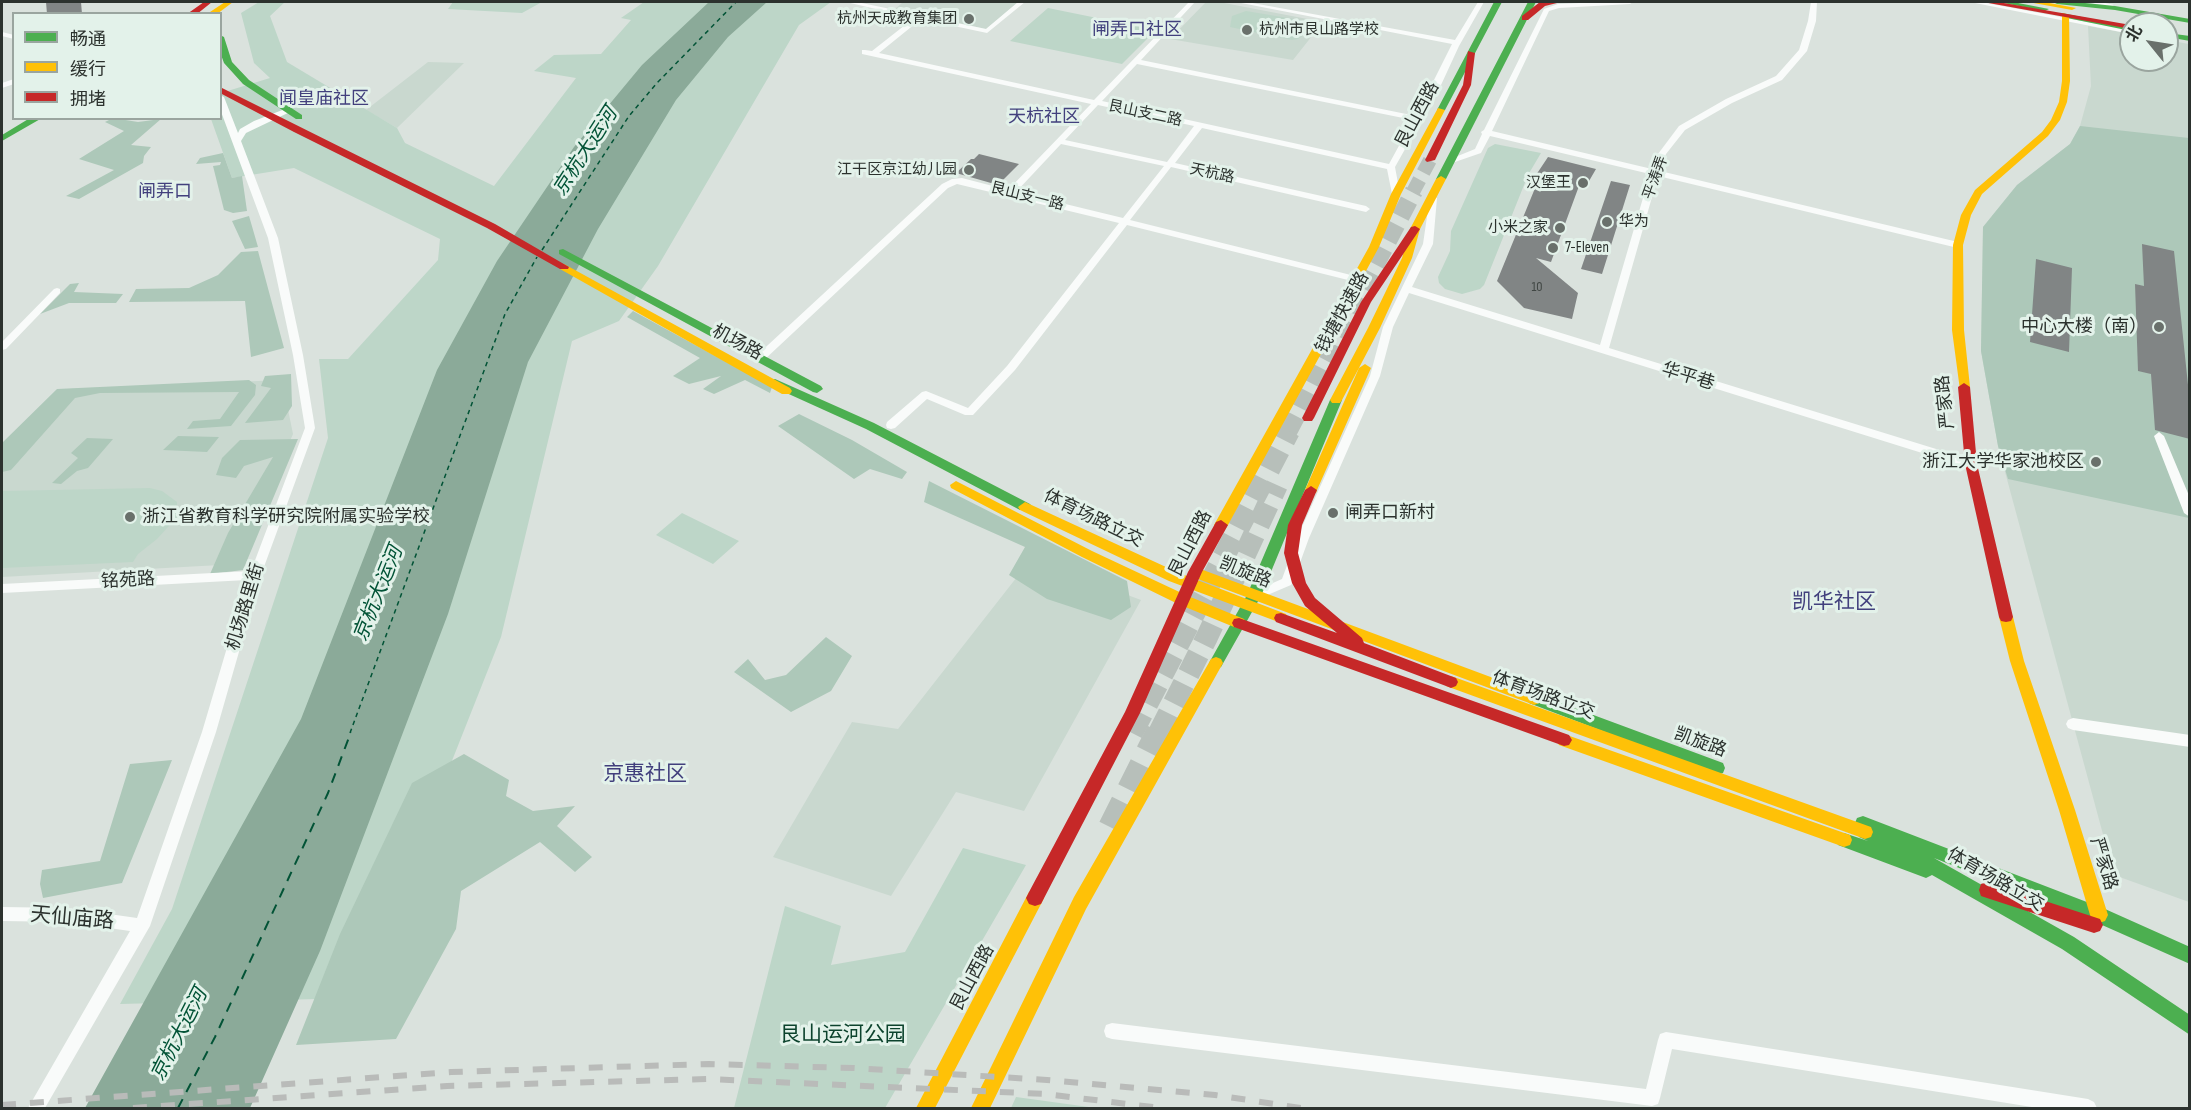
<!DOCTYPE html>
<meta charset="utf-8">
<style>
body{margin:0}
#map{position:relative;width:2191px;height:1110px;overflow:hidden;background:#dae2dd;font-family:"Sofia Sans Condensed","Noto Sans SC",sans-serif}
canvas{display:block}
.frame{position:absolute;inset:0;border:3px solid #2c322e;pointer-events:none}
.legend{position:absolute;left:12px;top:12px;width:210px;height:108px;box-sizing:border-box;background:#e3f2ea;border:2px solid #9aa59f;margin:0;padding:8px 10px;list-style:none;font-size:18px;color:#2c322e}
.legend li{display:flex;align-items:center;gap:12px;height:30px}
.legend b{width:30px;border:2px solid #9aa59f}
.north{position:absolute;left:2119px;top:12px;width:60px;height:60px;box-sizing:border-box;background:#e3f2ea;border:2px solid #9aa59f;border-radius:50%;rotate:300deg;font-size:16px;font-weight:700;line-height:24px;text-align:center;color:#2c322e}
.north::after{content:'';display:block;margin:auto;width:21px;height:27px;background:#69706b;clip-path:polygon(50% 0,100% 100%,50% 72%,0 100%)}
</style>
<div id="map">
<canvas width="2191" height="1110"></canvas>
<div class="frame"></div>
<ul class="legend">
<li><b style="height:8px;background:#4caf50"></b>畅通</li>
<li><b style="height:8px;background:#ffc107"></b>缓行</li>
<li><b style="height:8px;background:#c62828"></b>拥堵</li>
</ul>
<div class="north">北</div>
</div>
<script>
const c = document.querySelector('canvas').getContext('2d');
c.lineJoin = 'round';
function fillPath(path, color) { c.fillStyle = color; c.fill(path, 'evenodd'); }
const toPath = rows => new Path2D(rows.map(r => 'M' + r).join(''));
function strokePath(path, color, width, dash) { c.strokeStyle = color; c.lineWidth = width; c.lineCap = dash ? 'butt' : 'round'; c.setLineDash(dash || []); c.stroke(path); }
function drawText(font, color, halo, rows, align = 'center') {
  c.font = font + ' "Sofia Sans Condensed","Noto Sans SC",sans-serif'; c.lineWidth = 6; c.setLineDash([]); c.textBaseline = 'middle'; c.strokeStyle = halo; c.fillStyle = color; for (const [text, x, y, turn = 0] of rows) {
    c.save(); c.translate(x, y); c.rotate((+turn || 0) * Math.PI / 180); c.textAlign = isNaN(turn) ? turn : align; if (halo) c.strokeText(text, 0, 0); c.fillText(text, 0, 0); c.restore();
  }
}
fillPath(toPath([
 [903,2,1019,2,986,29,894,10],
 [1206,2,1219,2,1323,22,1293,60,1170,39],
 [2088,26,2131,34,2131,60,2167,60,2167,40,2189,44,2189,902,2114,875,1998,446,1981,351,1983,227,2017,185,2070,144,2080,126,2091,86],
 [428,62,464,63,397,128,366,110],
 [282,380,293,434,238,564,2,577,2,471,67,389],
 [1031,559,1141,600,1024,811,956,792,891,896,773,857,852,722,898,729]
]), '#c9d8cf');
fillPath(toPath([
 [259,2,285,2,270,16,287,62,397,128,405,143,494,186,576,78,534,71,554,55,601,54,631,20,621,18,644,2,831,2,799,25,658,266,619,321,572,341,501,637,358,998,120,1004,172,909,328,438,319,359,348,359,438,260,440,239,294,168,232,178,211,119,220,118,221,93,270,78,254,63,241,13],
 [453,2,542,2,522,13,448,9],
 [1048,8,1156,30,1122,64,1010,41],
 [1246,11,1300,20,1305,23,1309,31,1298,39,1292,40,1230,27,1232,16],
 [1495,144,1541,153,1528,175,1484,285,1480,289,1462,294,1445,289,1439,283,1438,277,1450,251,1451,231,1488,148],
 [150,488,162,491,177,502,177,517,157,539,138,554,133,562,2,568,2,491],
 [682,513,739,541,713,564,656,535],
 [963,848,1026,865,885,1108,734,1108,785,906,841,926,831,965,905,952],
 [1016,1097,1096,1108,1011,1108]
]), '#bdd6c8');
fillPath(toPath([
 [113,118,138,122,161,119,131,145,151,147,144,156,143,163,79,199,66,196,114,170,79,159,124,131,105,122],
 [2080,126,2189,138,2189,518,2008,479,1998,446,1981,351,1983,227,2017,185,2070,144],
 [223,153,232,178,242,176,247,211,233,213,224,210,213,166,220,165,221,162,196,164,200,158],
 [249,216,258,247,245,249,232,221],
 [258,251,284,348,251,357,245,301,129,302,136,289,189,288,218,275,241,252],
 [79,283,74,292,123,294,116,303,69,303,40,314,70,284],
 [633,311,772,387,770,393,745,380,714,394,703,389,721,376,689,384,673,376,700,358,627,317],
 [291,374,292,406,283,420,245,423,271,388,261,386,265,376],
 [249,380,256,385,255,395,231,426,187,429,193,421,220,419,239,392,100,393,75,398,11,470,2,472,2,443,57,389],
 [799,414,852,440,907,472,902,479,870,469,854,479,778,426],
 [178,436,219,437,207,452,163,450],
 [87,438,113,439,88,468,77,471,61,484,52,483,78,458,71,453],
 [298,439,243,570,210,574,228,533,273,457,244,466,236,478,216,475,222,458,240,440],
 [929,481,1127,581,1131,607,1111,620,1047,599,1009,575,1025,547,924,502],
 [826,637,852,656,831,691,791,712,734,672,748,659,765,680,786,675],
 [464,754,509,780,506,796,533,811,575,806,557,826,592,857,575,872,540,842,461,891,456,929,396,1039,296,1045,340,934,412,783],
 [172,760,122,883,43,898,40,884,42,870,100,861,130,764]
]), '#adc8b9');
fillPath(toPath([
 [709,2,767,2,728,37,676,100,598,229,528,362,448,614,320,951,250,1108,85,1108,301,719,437,370,497,261,574,147,642,65]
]), '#8baa99');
strokePath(toPath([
 [542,250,629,116,657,83,736,2],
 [350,733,505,314,537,257]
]), '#025336', 1.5, [4.5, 4]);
strokePath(toPath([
 [178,1108,215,1037,328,793,351,732]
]), '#025336', 2, [10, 8]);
fillPath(toPath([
 [46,2,81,2,82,14,47,14],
 [979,154,1019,164,998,185,956,173,971,159,974,159],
 [1548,157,1596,169,1585,188,1579,186,1551,262,1536,258,1578,293,1572,319,1524,308,1497,281,1540,176,1536,175],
 [1611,181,1630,185,1602,274,1581,269],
 [2142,244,2174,251,2190,404,2190,439,2155,430,2151,374,2138,371,2135,284,2144,286],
 [2036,259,2072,268,2069,352,2030,342]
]), '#818585');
strokePath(toPath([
 [1413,192,1430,160]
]), '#b7bfba', 14, [14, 8]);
strokePath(toPath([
 [1288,432,1414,191]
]), '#b7bfba', 18, [18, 9]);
strokePath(toPath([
 [1132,733,1289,431],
 [1159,733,1207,637,1277,485]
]), '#b7bfba', 22, [22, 11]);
strokePath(toPath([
 [1112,828,1160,732]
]), '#b7bfba', 28, [28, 14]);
fillPath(toPath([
 [846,2,857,2,986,29,1018,2,1025,2,987,33,921,19,879,53,1094,100,1189,2,1195,2,1141,60,1416,116,1452,44,1236,2,1247,2,1455,40,1478,2,1484,2,1459,46,1441,85,1395,167,1400,194,1399,196,1392,194,1387,169,1202,128,1175,163,1366,206,1370,209,1366,212,1171,167,1130,220,1359,277,1359,281,1356,282,1127,225,1015,370,973,415,965,415,927,399,895,428,891,429,887,428,886,425,887,422,922,392,926,391,968,408,1007,366,1119,223,957,184,948,188,763,361,755,361,755,357,942,184,952,179,962,178,1008,190,1091,104,862,54,862,50,865,50,872,51,914,18,846,2],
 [1137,64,1413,120,1389,164,1102,101,1137,64],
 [1098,105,1194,126,1167,162,1065,140,1098,105],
 [1061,144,1164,166,1123,218,1016,192,1061,144],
 [1601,2,1633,2,1630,4,1559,8,1549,11,1492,131,1652,169,1658,154,1679,126,1726,99,1776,76,1799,50,1808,21,1811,2,1817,2,1816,21,1807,51,1782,80,1732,103,1685,130,1666,154,1660,171,1958,242,1963,245,1958,248,1658,176,1609,348,1975,461,1977,464,1971,468,1967,467,1409,293,1393,327,1380,376,1309,538,1293,582,1291,585,1258,599,1250,599,1248,596,1250,593,1282,579,1297,538,1370,376,1383,327,1423,244,1430,196,1437,198,1433,244,1412,287,1600,345,1650,174,1490,136,1481,153,1452,163,1448,160,1475,149,1482,134,1481,132,1484,130,1544,9,1558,4,1601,2],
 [1970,2,1981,2,2131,30,2131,34,1970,2],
 [2086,2,2101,2,2114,5,2111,7,2086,2],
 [2,32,14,35,14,39,2,36,2,32],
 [14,79,14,84,2,88,2,83,14,79],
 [220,95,224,97,238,133,240,129,254,121,285,109,292,111,246,133,241,141,278,238,303,355,315,428,261,575,216,732,150,926,45,1108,28,1108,130,931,67,922,2,921,2,907,67,908,137,918,202,732,247,580,2,593,2,584,251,571,305,428,293,355,268,238,220,109,220,95],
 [57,288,60,289,60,293,6,349,2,350,2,342,54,289,57,288],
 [2159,432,2164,436,2190,498,2190,517,2184,513,2154,436,2159,432],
 [2073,718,2190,735,2190,747,2073,730,2068,728,2066,724,2068,720,2073,718],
 [1112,1023,1646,1089,1658,1040,1660,1034,1666,1032,2088,1099,2094,1102,2097,1108,2038,1108,1672,1049,1660,1098,1658,1104,1652,1106,1112,1039,1106,1037,1104,1031,1106,1025,1112,1023]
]), '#f9fbfa');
fillPath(toPath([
 [1494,2,1502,2,1445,110,1438,112,1437,110,1494,2],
 [1528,2,1536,2,1446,179,1438,181,1436,179,1528,2],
 [1998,2,2013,2,2049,9,2045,11,1998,2],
 [2053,2,2075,2,2115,6,2190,19,2190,23,2115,10,2057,4,2053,2],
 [2062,13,2131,27,2131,31,2062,17,2062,13],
 [2167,33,2190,36,2190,41,2167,37,2167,33],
 [220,35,224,37,232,62,249,80,302,115,302,119,296,119,243,84,224,63,220,52,220,35],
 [30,118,42,118,2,141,2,135,30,118],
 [563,249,821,386,823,389,817,393,813,392,559,254,559,250,563,249],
 [775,379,874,423,1030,504,1032,507,1030,510,1020,510,866,429,771,386,769,383,771,380,775,379],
 [1336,396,1342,400,1261,596,1221,667,1216,669,1211,667,1209,663,1247,595,1330,400,1336,396],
 [1534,693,1723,763,1725,768,1723,773,1717,775,1529,703,1527,699,1529,695,1534,693],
 [1863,816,2105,909,2190,947,2190,964,2093,921,1934,858,2074,937,2190,1015,2190,1035,2062,949,1932,875,1926,878,1838,845,1836,840,1838,835,1844,833,1868,841,1859,837,1857,832,1858,829,1855,823,1857,818,1863,816]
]), '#4caf50');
fillPath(toPath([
 [225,2,233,2,217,14,207,14,225,2],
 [2028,2,2044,2,2076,8,2072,10,2028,2],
 [2062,13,2069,15,2070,81,2067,102,2060,120,2048,136,1982,194,1971,215,1963,245,1964,330,1970,387,1964,391,1960,390,1952,330,1953,245,1961,215,1975,190,2042,132,2051,120,2059,102,2062,81,2062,13],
 [1438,108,1445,110,1401,194,1379,247,1228,525,1226,528,1216,528,1214,525,1369,247,1391,194,1438,108],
 [1441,176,1446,179,1420,229,1412,258,1380,328,1342,400,1340,403,1332,403,1330,400,1368,328,1402,258,1410,229,1436,179,1441,176],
 [564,264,790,388,792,391,790,394,782,394,560,269,559,267,564,264],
 [1365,364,1371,368,1317,490,1316,493,1306,493,1305,490,1359,368,1365,364],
 [956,481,1092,551,1188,596,1244,619,1246,623,1244,627,1239,628,1234,627,1178,604,1082,557,951,488,950,485,956,481],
 [1025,502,1179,573,1286,614,1288,618,1286,622,1281,623,1169,581,1020,510,1018,507,1025,502],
 [1195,567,1539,695,1541,699,1539,703,1534,705,1529,703,1190,576,1188,572,1195,567],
 [2006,612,2011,613,2013,617,2024,661,2075,810,2108,915,2105,921,2099,923,2093,921,2090,915,2059,810,2010,661,1999,617,2001,613,2006,612],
 [1216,657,1221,659,1223,663,1086,909,990,1108,971,1108,1074,897,1211,659,1216,657],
 [1451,676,1871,827,1873,832,1871,837,1865,839,1446,686,1444,682,1446,678,1451,676],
 [1564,734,1850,835,1852,840,1850,845,1844,847,1559,745,1556,740,1559,735,1564,734],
 [1035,890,1041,892,1044,898,1041,904,935,1108,916,1108,1029,892,1035,890]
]), '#ffc107');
fillPath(toPath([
 [204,2,212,2,197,14,187,14,204,2],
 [1540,2,1561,2,1545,6,1528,20,1522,20,1522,16,1540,2],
 [1983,2,1998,2,2131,25,2131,29,1983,2],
 [1468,51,1475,53,1471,85,1435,160,1427,162,1425,160,1463,85,1468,51],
 [220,87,495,224,569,267,568,269,560,269,487,228,294,132,220,93,220,87],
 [1415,226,1420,229,1371,302,1314,418,1312,421,1304,421,1302,418,1361,302,1411,227,1415,226],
 [1964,383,1970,387,1977,464,2013,617,2011,621,2006,622,2001,621,1999,617,1965,464,1958,387,1964,383],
 [1311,486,1317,490,1302,525,1298,553,1306,583,1315,598,1362,638,1364,643,1456,678,1458,682,1456,686,1451,688,1446,686,1276,622,1274,618,1276,614,1281,613,1337,633,1305,606,1292,583,1284,553,1288,525,1305,490,1311,486],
 [1221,520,1228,525,1202,572,1140,713,1041,904,1035,906,1029,904,1026,898,1029,892,1125,712,1188,572,1216,522,1221,520],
 [1239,618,1569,735,1572,740,1569,745,1564,746,1234,627,1232,623,1234,619,1239,618],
 [1987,882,2094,917,2100,919,2103,925,2100,931,2094,933,1987,898,1981,896,1979,890,1981,884,1987,882]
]), '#c62828');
strokePath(toPath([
 [2,1105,451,1072,709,1064,853,1068,1047,1080,1215,1095,1301,1108],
 [133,1108,447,1086,708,1079,1045,1094,1161,1108]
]), '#b9bbb9', 6, [14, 14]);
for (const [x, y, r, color] of [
 [969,19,6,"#69706b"],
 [1247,30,6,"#69706b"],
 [969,170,6,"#69706b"],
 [1583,183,6,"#69706b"],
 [1607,222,6,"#69706b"],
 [1560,228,6,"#69706b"],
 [1553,248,6,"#69706b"],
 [2159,327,6,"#69706b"],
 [2096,462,6,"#69706b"],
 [1333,513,6,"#69706b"],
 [130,517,6,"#69706b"]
]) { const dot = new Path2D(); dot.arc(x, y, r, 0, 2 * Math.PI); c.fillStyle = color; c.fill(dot); strokePath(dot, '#e3f2ea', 2); }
drawText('14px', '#414744', null, [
 ["10",1537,287]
]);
drawText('15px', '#2c322e', '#e3f2ea', [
 ["杭州天成教育集团",957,19],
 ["杭州市艮山路学校",1259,30,"left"],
 ["江干区京江幼儿园",957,170],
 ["汉堡王",1571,183],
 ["华为",1619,222,"left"],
 ["小米之家",1548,228],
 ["7-Eleven",1565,248,"left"]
], 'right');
drawText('15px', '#2c322e', '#e3f2ea', [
 ["艮山支二路",1145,114,12],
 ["天杭路",1212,174,12],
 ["平涛弄",1656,178,-70],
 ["艮山支一路",1027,197,14]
]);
drawText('18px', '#42407d', '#e3f2ea', [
 ["闸弄口社区",1137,30],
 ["闻皇庙社区",324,99],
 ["天杭社区",1044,117],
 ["闸弄口",165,192]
]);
drawText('18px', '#2c322e', '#e3f2ea', [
 ["艮山西路",1418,115,-62],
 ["钱塘快速路",1343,313,-61],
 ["机场路",737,343,28],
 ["华平巷",1688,377,17],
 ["严家路",1946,402,-96],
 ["体育场路立交",1093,519,26],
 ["艮山西路",1191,544,-63],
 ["凯旋路",1245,573,22],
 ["铭苑路",128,581,-3],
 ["机场路里街",246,607,-73],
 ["体育场路立交",1543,696,20],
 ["凯旋路",1700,743,20],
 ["严家路",2103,864,73],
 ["体育场路立交",1995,880,30],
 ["艮山西路",973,978,-62]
]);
drawText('18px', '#2c322e', '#e3f2ea', [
 ["中心大楼（南）",2147,327],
 ["浙江大学华家池校区",2084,462],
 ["闸弄口新村",1345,513,"left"],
 ["浙江省教育科学研究院附属实验学校",142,517,"left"]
], 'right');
drawText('italic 20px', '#025336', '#e3f2ea', [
 ["京杭大运河",586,152,-57],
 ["京杭大运河",379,594,-68],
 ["京杭大运河",180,1035,-63]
]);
drawText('21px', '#42407d', '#e3f2ea', [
 ["凯华社区",1834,603],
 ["京惠社区",645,775]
]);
drawText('21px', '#2c322e', '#e3f2ea', [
 ["天仙庙路",72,919,5]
]);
drawText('21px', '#0c432d', '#e3f2ea', [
 ["艮山运河公园",843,1036]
]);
</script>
